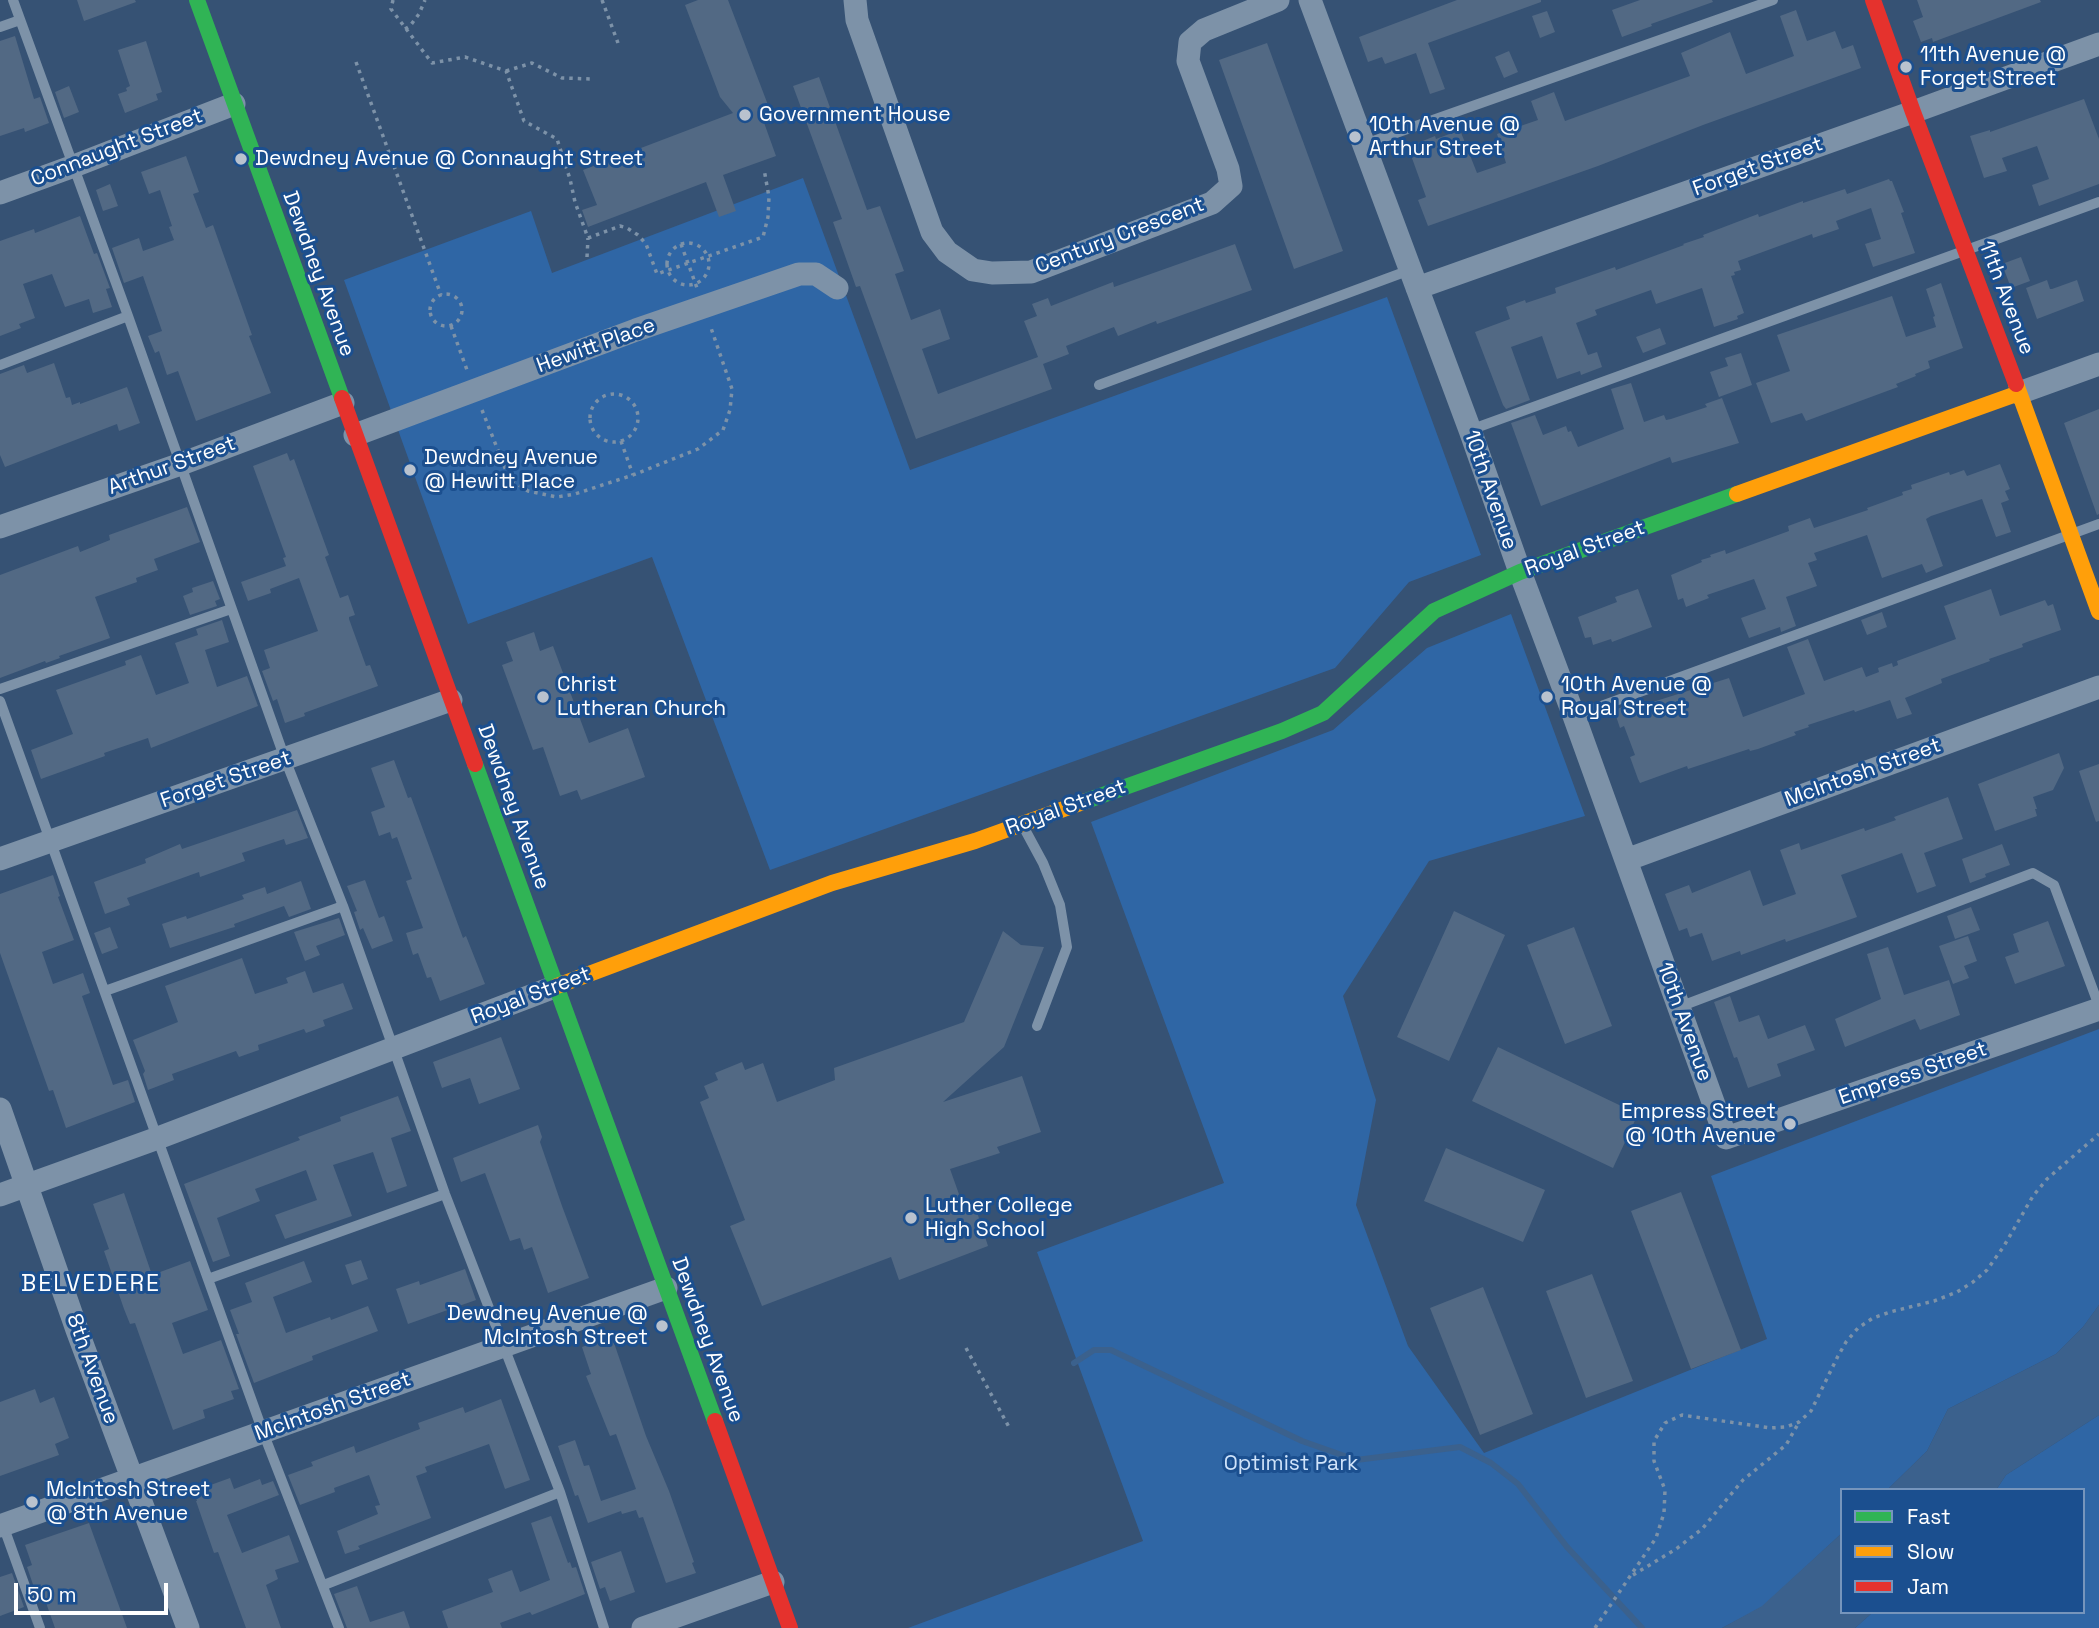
<!DOCTYPE html>
<style>
body{margin:0}
#map{position:relative;width:2099px;height:1628px;overflow:hidden;background:#365274;font-family:"Space Grotesk",sans-serif}
canvas{display:block}
.legend{position:absolute;left:1840px;top:1488px;width:245px;height:126px;box-sizing:border-box;background:#1b4f8f;border:2px solid #7695bc;margin:0;padding:9px 12px;list-style:none;font-size:21px;color:#fff}
.legend li{display:flex;align-items:center;gap:14px;height:35px}
.legend b{width:35px;border:2px solid #7695bc}
.scale{position:absolute;left:14px;top:1583px;width:154px;height:32px;box-sizing:border-box;border:4px solid #fff;border-top:0;padding-left:9px;font-size:21px;line-height:24px;white-space:nowrap;color:#fff;-webkit-text-stroke:5px #1b4f8f;paint-order:stroke}
</style>
<div id="map">
<canvas width="2099" height="1628"></canvas>
<ul class="legend">
<li><b style="height:9px;background:#30b455"></b>Fast</li>
<li><b style="height:9px;background:#ff9f0a"></b>Slow</li>
<li><b style="height:9px;background:#e5322d"></b>Jam</li>
</ul>
<div class="scale">50 m</div>
</div>
<script>
const c = document.querySelector('canvas').getContext('2d');
c.lineJoin = 'round';
function fillPath(path, color) { c.fillStyle = color; c.fill(path, 'evenodd'); }
const toPath = rows => new Path2D(rows.map(r => 'M' + r).join(''));
function strokePath(path, color, width, dash) { c.strokeStyle = color; c.lineWidth = width; c.lineCap = dash ? 'butt' : 'round'; c.setLineDash(dash || []); c.stroke(path); }
function drawText(font, color, halo, rows, align = 'center') {
  c.font = font + ' "Space Grotesk",sans-serif'; c.lineWidth = 6; c.setLineDash([]); c.textBaseline = 'middle'; c.strokeStyle = halo; c.fillStyle = color; for (const [text, x, y, turn = 0] of rows) {
    c.save(); c.translate(x, y); c.rotate((+turn || 0) * Math.PI / 180); c.textAlign = isNaN(turn) ? turn : align; if (halo) c.strokeText(text, 0, 0); c.fillText(text, 0, 0); c.restore();
  }
}
fillPath(toPath([
 [803,178,910,470,1387,297,1481,555,1409,582,1335,668,770,870,652,557,468,624,344,280,531,211,552,273],
 [1511,614,1585,816,1429,861,1343,996,1376,1100,1356,1205,1408,1346,1484,1453,1767,1339,1711,1176,2099,1029,2099,1305,2083,1327,2056,1354,1948,1409,1927,1451,1887,1490,1842,1490,1842,1533,1762,1607,1722,1628,908,1628,1143,1541,1037,1252,1224,1183,1091,822,1333,730,1427,648],
 [2099,1415,2099,1628,1855,1628,1873,1612,2083,1612,2083,1490,1996,1490,2006,1475]
]), '#2f66a5');
fillPath(toPath([
 [2099,1305,2099,1415,2006,1475,1996,1490,1887,1490,1927,1451,1948,1409,2056,1354,2083,1327],
 [1842,1533,1842,1612,1873,1612,1855,1628,1722,1628,1762,1606]
]), '#3b618d');
strokePath(toPath([
 [1074,1363,1094,1350,1111,1350,1302,1441,1356,1460,1460,1447,1491,1463,1518,1484,1567,1547,1642,1628]
]), '#3b618d', 6);
fillPath(toPath([
 [77,0,135,0,136,2,84,21],
 [698,0,728,0,768,105,762,117,776,156,723,175,736,211,719,217,706,182,588,227,582,210,597,205,583,170,733,113,720,97,685,5],
 [1457,0,1541,0,1541,2,1428,43,1445,89,1430,94,1416,53,1385,64,1382,57,1368,62,1359,37],
 [1640,0,1712,0,1713,2,1651,24,1652,26,1622,37,1612,10],
 [1917,0,2040,0,2041,2,1933,42,1932,38,1921,42,1913,21,1923,17],
 [1796,10,1807,41,1835,31,1842,49,1853,45,1861,68,1703,125,1598,166,1428,226,1418,200,1426,197,1408,147,1435,136,1436,139,1460,130,1477,173,1506,163,1497,134,1538,120,1531,101,1554,92,1565,121,1690,76,1681,53,1730,32,1746,74,1794,56,1780,16],
 [1547,11,1555,32,1540,38,1532,16],
 [15,36,34,99,40,97,49,123,25,132,24,128,0,136,0,41],
 [146,41,162,92,156,94,158,100,125,113,118,94,127,91,126,88,130,86,118,50],
 [1267,43,1343,251,1294,269,1219,60],
 [1509,51,1518,72,1504,78,1495,57],
 [819,77,867,210,880,206,904,271,895,274,911,320,940,309,950,339,922,349,938,394,1038,357,1024,321,1037,316,1032,304,1048,298,1051,306,1113,282,1114,287,1235,244,1252,290,1157,324,1156,321,1118,336,1114,327,1066,346,1069,354,1043,364,1052,389,916,439,860,286,856,287,833,222,842,219,793,86],
 [69,86,79,112,64,118,55,92],
 [2084,99,2099,139,2099,184,2039,206,2032,185,2049,179,2037,146,2002,158,2007,171,1984,178,1970,136,1990,130,1990,132],
 [186,156,199,192,193,194,206,228,213,225,252,335,249,336,271,393,196,421,178,371,167,375,159,351,155,353,148,336,162,331,143,276,124,283,112,248,139,238,143,251,174,240,169,227,172,226,160,190,149,194,141,172],
 [1889,179,1890,181,1892,181,1904,212,1901,213,1915,253,1873,267,1865,244,1881,239,1871,208,1836,221,1839,229,1813,238,1812,234,1738,261,1741,270,1734,272,1735,275,1731,276,1744,313,1737,316,1738,319,1714,327,1702,288,1656,304,1651,290,1595,310,1597,315,1576,323,1588,355,1597,352,1602,367,1581,375,1580,371,1557,379,1542,336,1511,347,1530,400,1506,409,1503,405,1475,332,1510,319,1506,307,1525,300,1526,303,1556,293,1555,288,1615,267,1616,270,1684,245,1683,244,1704,237,1703,235,1758,214,1759,217,1803,201,1803,203,1845,189,1847,194],
 [110,184,118,206,103,211,96,190],
 [80,216,94,254,97,253,110,288,106,289,112,307,93,313,89,299,65,307,52,274,23,284,35,318,19,324,21,328,0,336,0,241,34,229,35,233],
 [2021,257,2030,281,2011,288,2002,264],
 [2047,280,2050,289,2052,289,2077,280,2084,301,2037,319,2026,288],
 [1941,283,1963,348,1928,361,1930,368,1915,374,1916,376,1896,384,1898,387,1806,421,1802,413,1771,423,1756,383,1790,371,1777,335,1892,296,1906,337,1936,327,1933,317,1935,316,1926,289],
 [1660,328,1666,344,1643,353,1636,337],
 [1741,353,1752,385,1719,397,1710,372,1728,366,1725,358],
 [54,363,66,398,70,397,72,405,80,402,80,404,127,387,140,423,119,431,117,424,5,467,0,455,0,374,24,365,27,373],
 [1631,383,1644,422,1664,415,1666,420,1671,419,1707,407,1705,404,1722,398,1739,443,1672,463,1670,457,1541,506,1511,423,1535,415,1543,435,1566,426,1568,432,1571,431,1578,447,1624,429,1611,389],
 [2099,409,2099,514,2097,515,2064,423],
 [287,453,290,461,294,459,329,555,325,557,340,598,348,595,355,615,349,617,349,619,366,666,370,665,378,686,304,713,305,716,285,723,277,699,273,701,262,671,270,668,264,650,318,631,299,578,270,589,271,593,248,601,241,582,286,566,283,558,286,557,253,466],
 [2000,464,2010,489,2005,491,2009,500,2001,503,2011,532,1996,537,1982,499,1931,516,1926,519,1943,566,1926,573,1922,564,1882,578,1867,535,1814,553,1817,560,1808,563,1817,586,1786,597,1796,626,1781,632,1780,627,1749,638,1741,618,1766,609,1754,579,1707,595,1709,598,1686,607,1683,598,1678,600,1671,575,1702,562,1701,560,1711,557,1710,555,1725,550,1726,554,1789,531,1788,526,1810,518,1814,528,1868,510,1867,508,1903,495,1902,492,1912,489,1911,485,1949,472,1950,475,1964,470,1967,476],
 [187,507,200,542,154,559,158,570,136,578,137,582,95,597,110,638,59,656,60,658,46,663,45,661,0,678,0,575,78,546,80,552,110,540,109,535],
 [213,581,220,599,215,601,217,606,190,615,183,596,193,592,192,588],
 [1638,589,1652,627,1612,642,1611,639,1593,645,1591,637,1585,638,1578,617,1617,602,1615,597],
 [1991,589,2000,616,2045,600,2048,606,2053,604,2061,630,2027,642,2022,644,2023,647,1989,659,1990,661,1941,679,1942,683,1905,698,1912,714,1897,719,1890,700,1855,712,1854,710,1808,725,1809,727,1794,732,1796,735,1758,749,1750,751,1749,749,1688,769,1687,766,1640,783,1638,779,1630,757,1635,755,1624,726,1620,728,1614,710,1639,701,1640,706,1729,678,1743,717,1805,694,1787,647,1808,639,1824,681,1862,667,1866,677,1879,672,1878,668,1892,663,1893,667,1898,665,1897,661,1956,639,1944,606],
 [1882,612,1887,627,1867,635,1861,620],
 [222,620,229,642,205,650,217,687,247,676,258,706,151,748,148,738,104,753,105,756,41,779,31,750,73,734,56,690,126,665,125,661,141,655,156,695,189,683,175,643,198,635,196,629],
 [534,632,540,651,553,646,589,743,628,728,645,777,581,800,577,790,560,796,543,747,533,750,502,665,513,661,506,642],
 [2059,753,2064,768,2053,790,2033,797,2037,809,2035,809,2037,816,1995,831,1978,784],
 [394,760,408,798,411,797,463,938,466,936,485,984,440,1001,431,977,427,978,418,953,413,955,406,933,423,928,406,881,412,879,397,837,392,839,390,832,379,836,371,812,385,807,371,768],
 [2099,764,2099,821,2096,822,2079,771],
 [1948,797,1963,839,1924,853,1936,886,1917,893,1902,853,1841,875,1857,917,1786,942,1785,939,1741,955,1740,951,1712,961,1702,933,1690,937,1687,928,1679,931,1665,894,1689,885,1692,893,1750,870,1763,906,1796,894,1780,850,1799,843,1801,850,1864,828,1865,831,1896,820,1894,817],
 [297,810,308,838,286,845,284,839,242,853,245,861,200,877,199,872,127,898,130,905,105,914,94,882,146,863,145,859,180,844,182,849],
 [2002,844,2010,865,1985,874,1986,877,1970,883,1962,859],
 [53,875,60,896,58,897,74,940,42,952,53,984,83,973,90,993,82,996,113,1085,128,1080,135,1102,66,1128,53,1090,49,1091,0,953,0,894],
 [365,880,379,918,384,916,393,941,372,949,363,928,360,930,354,912,357,911,347,886],
 [301,881,311,909,289,917,284,906,234,924,235,927,231,928,170,948,162,924,186,916,187,919,244,899,242,895,265,887,267,894],
 [1971,907,1980,930,1955,939,1947,916],
 [1454,911,1505,935,1449,1061,1397,1037],
 [339,918,345,935,316,946,320,955,305,961,294,932],
 [2048,921,2065,966,2015,984,2005,957,2019,952,2013,934],
 [110,927,118,948,102,954,94,933],
 [1574,927,1612,1026,1565,1044,1527,945],
 [1003,931,1021,945,1044,947,1004,1047,943,1102,1022,1076,1041,1132,997,1147,1000,1153,950,1169,965,1211,975,1206,988,1246,899,1280,891,1257,762,1306,730,1226,745,1220,700,1102,709,1098,704,1086,718,1080,715,1073,742,1062,745,1070,763,1063,777,1102,835,1080,834,1068,964,1022],
 [1968,936,1977,961,1964,966,1969,978,1953,984,1939,946],
 [1888,947,1904,995,1949,980,1960,1015,1920,1030,1915,1019,1845,1047,1835,1019,1881,999,1867,954],
 [242,958,255,994,288,983,286,978,305,971,313,993,343,983,353,1009,323,1020,325,1026,306,1033,304,1029,258,1045,259,1050,239,1057,236,1051,172,1074,174,1080,148,1090,143,1074,145,1071,133,1040,178,1022,165,986],
 [1730,996,1739,1022,1759,1015,1768,1039,1805,1025,1815,1050,1777,1064,1781,1076,1748,1088,1737,1057,1734,1058,1714,1002],
 [501,1037,520,1089,479,1104,470,1078,442,1088,433,1062],
 [1498,1047,1638,1114,1613,1168,1472,1101],
 [398,1096,411,1131,391,1138,407,1186,387,1193,373,1152,333,1165,352,1216,285,1239,275,1215,317,1200,306,1170,255,1189,260,1201,217,1218,230,1256,213,1262,184,1184,300,1140,298,1137,341,1121,340,1117],
 [538,1125,542,1137,540,1142,562,1206,589,1278,548,1293,532,1247,524,1250,520,1238,510,1241,485,1173,461,1182,453,1158],
 [1446,1148,1545,1190,1523,1242,1424,1201],
 [1681,1192,1741,1350,1691,1369,1631,1211],
 [124,1193,152,1275,190,1261,208,1310,172,1323,183,1354,221,1340,239,1389,231,1391,234,1399,203,1410,205,1418,173,1430,135,1323,130,1324,124,1309,104,1251,109,1249,93,1204],
 [361,1260,368,1279,352,1285,345,1265],
 [304,1261,312,1282,273,1297,286,1333,330,1317,331,1320,368,1306,378,1331,312,1356,313,1360,254,1383,236,1334,239,1334,230,1310,252,1302,245,1283],
 [465,1269,476,1300,408,1324,396,1289,419,1281,420,1285],
 [1592,1274,1633,1381,1586,1398,1546,1291],
 [1483,1287,1533,1414,1480,1435,1430,1308],
 [610,1337,611,1341,613,1340,646,1436,669,1491,694,1562,692,1563,696,1573,666,1583,643,1517,639,1518,636,1510,622,1514,621,1511,588,1523,578,1495,575,1496,558,1446,575,1440,584,1466,589,1465,601,1501,636,1489,616,1434,610,1436,586,1376,591,1374,582,1347],
 [35,1389,40,1403,54,1397,69,1438,55,1444,59,1455,0,1476,0,1402],
 [501,1399,530,1480,505,1489,489,1444,425,1467,427,1472,416,1476,431,1518,358,1546,360,1549,345,1554,337,1531,378,1514,375,1506,380,1505,369,1475,334,1488,335,1492,300,1505,288,1475,313,1466,311,1462,354,1446,356,1453,420,1429,418,1423,463,1407,465,1413],
 [230,1478,234,1489,260,1479,262,1485,273,1481,279,1495,227,1515,242,1553,289,1535,299,1562,275,1570,278,1579,266,1585,281,1628,246,1628,218,1552,214,1553,196,1501,197,1501,194,1491],
 [551,1516,568,1563,570,1562,572,1568,576,1567,585,1594,532,1615,530,1612,500,1623,502,1628,448,1628,442,1611,493,1592,488,1579,512,1570,520,1592,550,1580,531,1523],
 [89,1523,127,1628,55,1628,45,1600,39,1602,27,1567,32,1565,25,1545],
 [621,1551,635,1592,610,1601,605,1587,600,1589,591,1562],
 [12,1573,24,1607,0,1616,0,1577],
 [357,1586,370,1622,404,1611,410,1628,347,1628,334,1594]
]), '#526984');
strokePath(toPath([
 [393,0,391,9,432,63,465,57,506,71,524,121,557,139,570,179,575,202,588,238,620,226,627,228,638,235,646,244,657,274,763,237,768,217,769,197,764,169],
 [602,0,618,43],
 [405,29,410,26,419,14,425,0],
 [356,62,441,295],
 [506,71,532,63,562,78,592,79],
 '667 264a21 21 0 1 1 42 0a21 21 0 1 1-42 0Z',
 [681,244,697,288],
 [587,257,588,238],
 '430 310a16 16 0 1 1 32 0a16 16 0 1 1-32 0Z',
 [451,326,467,370],
 '590 418a24 24 0 1 1 48 0a24 24 0 1 1-48 0Z',
 [482,410,505,468,514,482,528,491,557,497,575,494,633,475,698,449,723,430,730,410,732,389,710,325],
 [621,441,633,475],
 [966,1348,1010,1429],
 [1633,1575,1676,1549,1702,1529,1743,1480,1786,1445,1798,1424],
 [1595,1628,1656,1538,1664,1513,1665,1490,1654,1461,1654,1441,1665,1423,1682,1415,1770,1428,1786,1427,1799,1422,1811,1411,1838,1356,1846,1342,1858,1328,1873,1318,1890,1312,1934,1301,1957,1292,1973,1282,1987,1270,2004,1246,2033,1196,2047,1179,2099,1134]
]), '#7d92a8', 3.5, [3.5, 5]);
strokePath(toPath([
 [13,0,128,316,285,759,343,906,445,1194,560,1492,604,1628],
 [0,27,20,20],
 [1362,145,1773,0],
 [0,365,128,316],
 [1099,385,1410,270],
 [1470,430,2099,202],
 [0,689,231,609],
 [0,701,263,1432,339,1628],
 [1574,716,2099,524],
 [1023,826,1043,863,1060,905,1067,947,1037,1026],
 [105,991,343,906],
 [1679,1007,2033,873,2054,885,2099,1006],
 [208,1279,445,1194],
 [3,1525,40,1628],
 [324,1585,560,1492]
]), '#7d92a8', 10);
strokePath(toPath([
 [855,0,857,20,932,232,947,252,973,270,992,273,1031,272,1212,203,1231,186,1228,169,1188,61,1190,42,1204,30,1278,0],
 [1310,0,1470,430,1520,572,1574,716,1726,1138,2099,1009],
 [0,193,74,166,234,104],
 [1417,288,1913,112,2099,44],
 [2019,393,2099,364],
 [355,435,636,330,799,274,816,274,837,288],
 [0,527,181,464,343,403],
 [0,859,451,700],
 [1626,860,2099,687],
 [0,1109,77,1330,188,1628],
 [0,1195,158,1138,557,986],
 [0,1526,666,1288],
 [643,1628,773,1582]
]), '#7d92a8', 23);
strokePath(toPath([
 [197,0,342,398],
 [475,764,715,1421],
 [1086,801,1282,731,1323,713,1434,611,1520,572,1737,494]
]), '#30b455', 16);
strokePath(toPath([
 [2016,384,2099,612],
 [1737,494,2019,393],
 [557,986,832,883,975,841,1086,801]
]), '#ff9f0a', 16);
strokePath(toPath([
 [1873,0,1913,112,2016,384],
 [342,398,475,764],
 [715,1421,790,1628]
]), '#e5322d', 16);
for (const [x, y, r, color] of [
 [1906,67,7,"#b9c2ce"],
 [745,115,7,"#b9c2ce"],
 [1355,137,7,"#b9c2ce"],
 [241,159,7,"#b9c2ce"],
 [410,470,7,"#b9c2ce"],
 [543,697,7,"#b9c2ce"],
 [1547,697,7,"#b9c2ce"],
 [1790,1124,7,"#b9c2ce"],
 [911,1218,7,"#b9c2ce"],
 [662,1326,7,"#b9c2ce"],
 [32,1502,7,"#b9c2ce"]
]) { const dot = new Path2D(); dot.arc(x, y, r, 0, 2 * Math.PI); c.fillStyle = color; c.fill(dot); strokePath(dot, '#1b4f8f', 2.5); }
drawText('21px', '#fff', '#1b4f8f', [
 ["11th Avenue @",1920,55],
 ["Forget Street",1920,79],
 ["Government House",759,115],
 ["10th Avenue @",1369,125],
 ["Arthur Street",1369,149],
 ["Dewdney Avenue @ Connaught Street",255,159],
 ["Dewdney Avenue",424,458],
 ["@ Hewitt Place",424,482],
 ["Christ",557,685],
 ["Lutheran Church",557,709],
 ["10th Avenue @",1561,685],
 ["Royal Street",1561,709],
 ["Empress Street",1776,1112,"right"],
 ["@ 10th Avenue",1776,1136,"right"],
 ["Luther College",925,1206],
 ["High School",925,1230],
 ["Dewdney Avenue @",648,1314,"right"],
 ["McIntosh Street",648,1338,"right"],
 ["McIntosh Street",46,1490],
 ["@ 8th Avenue",46,1514]
], 'left');
drawText('21px', '#fff', '#1b4f8f', [
 ["Connaught Street",117,148,-21],
 ["Forget Street",1758,167,-20],
 ["Century Crescent",1120,236,-21],
 ["Dewdney Avenue",318,274,70],
 ["11th Avenue",2006,298,69],
 ["Hewitt Place",596,346,-20],
 ["Arthur Street",172,466,-20],
 ["10th Avenue",1490,490,71],
 ["Royal Street",1585,549,-20],
 ["McIntosh Street",1863,773,-20],
 ["Forget Street",226,780,-19],
 ["Dewdney Avenue",513,807,70],
 ["Royal Street",1066,808,-20],
 ["Royal Street",531,996,-21],
 ["10th Avenue",1684,1022,70],
 ["Empress Street",1913,1074,-19],
 ["Dewdney Avenue",707,1340,70],
 ["8th Avenue",92,1369,70],
 ["McIntosh Street",333,1407,-20]
]);
drawText('21px', '#cfe3fa', '#1b4f8f', [
 ["Optimist Park",1291,1464]
]);
c.letterSpacing = '2px';
drawText('23px', '#fff', '#1b4f8f', [
 ["BELVEDERE",91,1285]
]);
c.letterSpacing = '0px';
</script>
